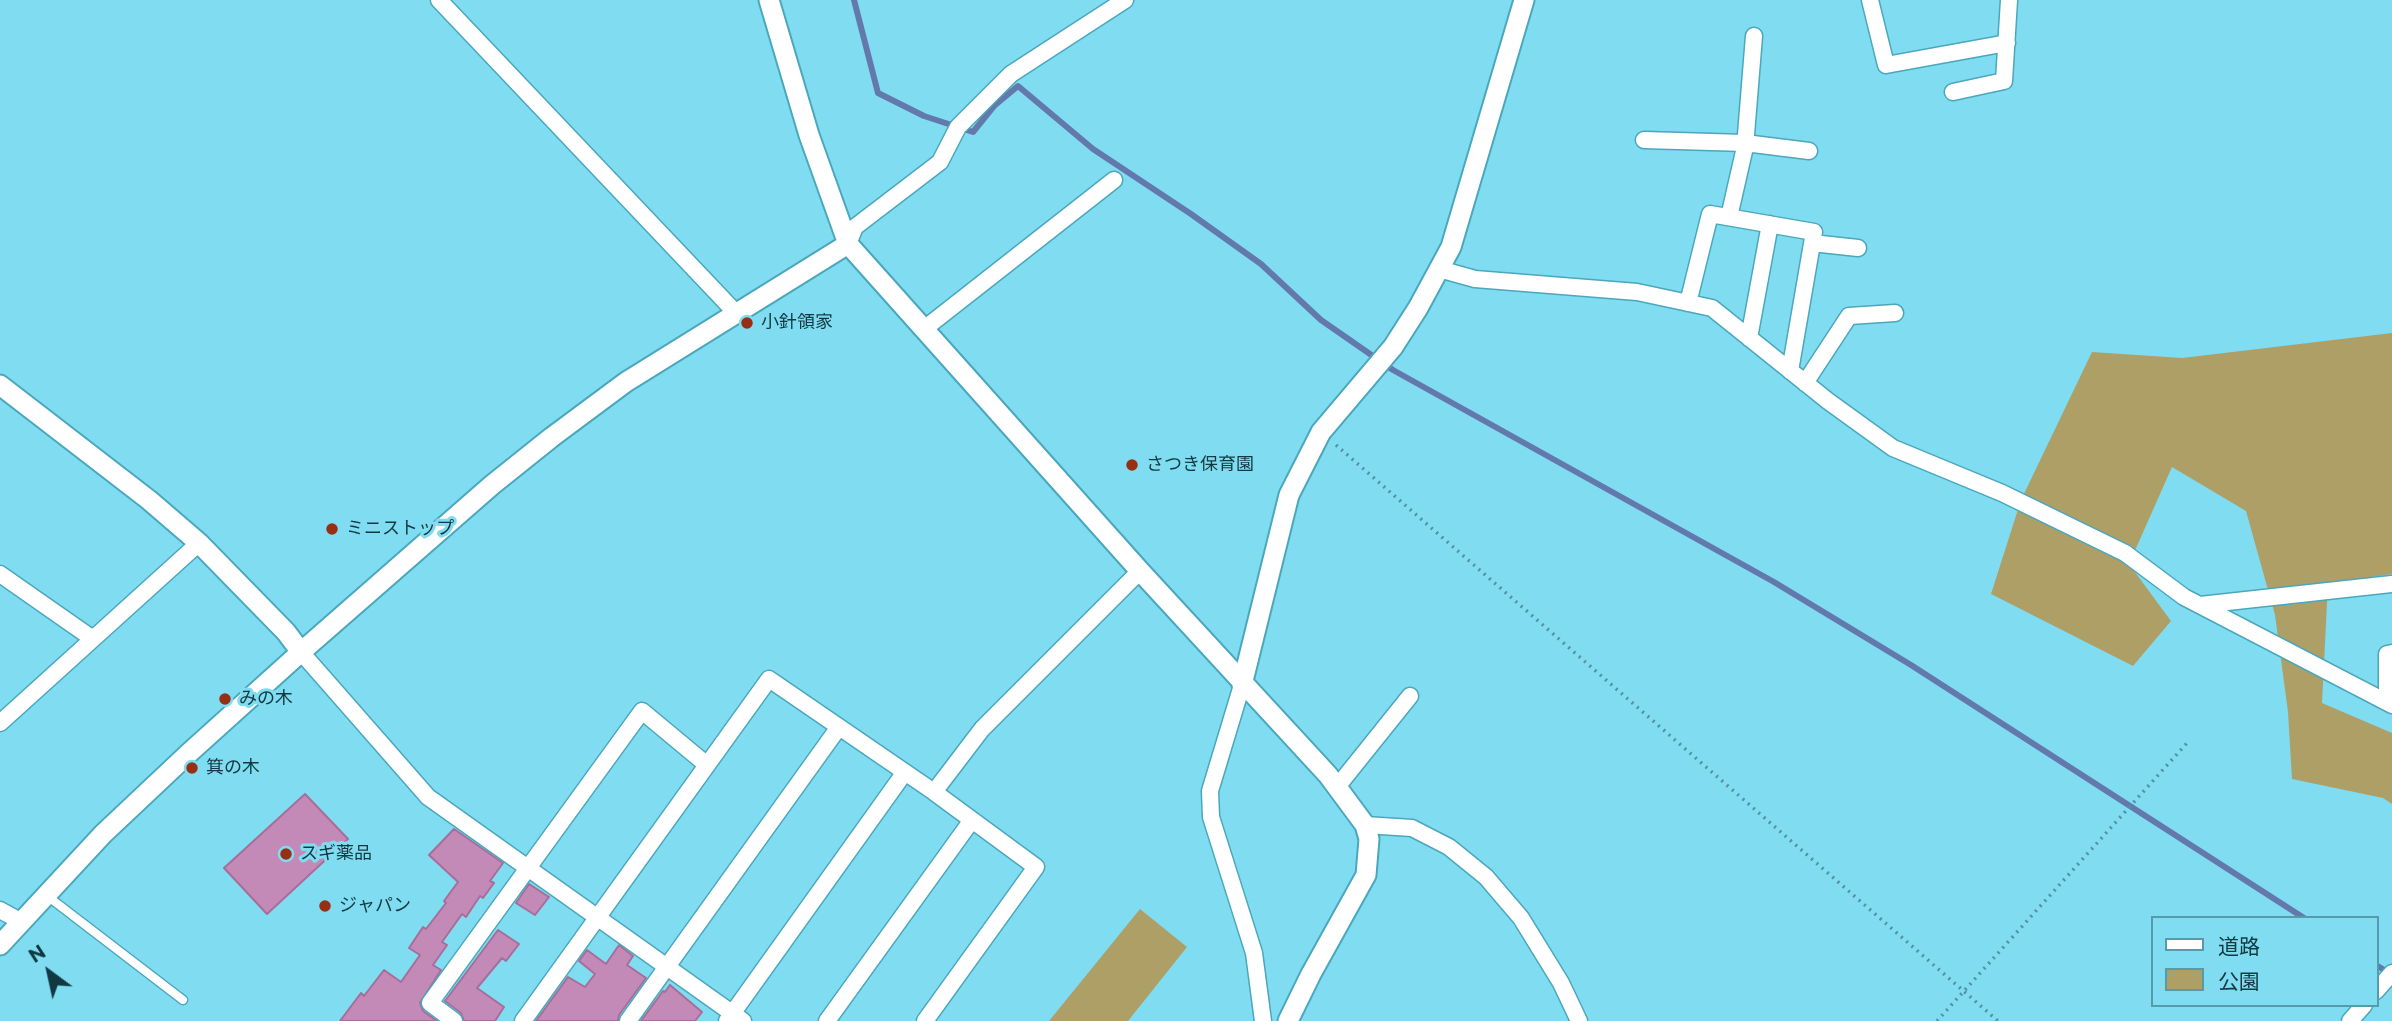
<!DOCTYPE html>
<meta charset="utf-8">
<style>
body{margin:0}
#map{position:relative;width:2392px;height:1021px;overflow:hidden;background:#80dcf1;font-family:Montserrat,"Noto Sans JP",sans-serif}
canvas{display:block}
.legend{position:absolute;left:2151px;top:916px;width:228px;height:91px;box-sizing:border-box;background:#80dcf1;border:2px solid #549bab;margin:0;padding:9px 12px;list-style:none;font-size:21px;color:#113941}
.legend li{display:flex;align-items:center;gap:14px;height:35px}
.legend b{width:35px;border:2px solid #549bab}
.north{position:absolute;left:14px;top:937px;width:70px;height:70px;-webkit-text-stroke:5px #80dcf1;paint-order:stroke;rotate:327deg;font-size:19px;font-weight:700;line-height:28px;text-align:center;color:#113941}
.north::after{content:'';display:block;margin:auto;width:24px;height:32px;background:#113941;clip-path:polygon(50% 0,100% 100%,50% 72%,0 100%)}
</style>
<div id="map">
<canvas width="2392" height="1021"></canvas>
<ul class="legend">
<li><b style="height:9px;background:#fff"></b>道路</li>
<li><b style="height:19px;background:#ae9f67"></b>公園</li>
</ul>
<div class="north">N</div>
</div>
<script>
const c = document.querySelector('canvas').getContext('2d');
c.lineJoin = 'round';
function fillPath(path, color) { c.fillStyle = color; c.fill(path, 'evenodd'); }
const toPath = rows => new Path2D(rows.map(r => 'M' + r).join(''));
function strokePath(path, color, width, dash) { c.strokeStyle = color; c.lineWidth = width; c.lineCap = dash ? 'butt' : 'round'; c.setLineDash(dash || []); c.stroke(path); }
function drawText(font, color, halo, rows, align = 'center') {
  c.font = font + ' Montserrat,"Noto Sans JP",sans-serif'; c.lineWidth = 6; c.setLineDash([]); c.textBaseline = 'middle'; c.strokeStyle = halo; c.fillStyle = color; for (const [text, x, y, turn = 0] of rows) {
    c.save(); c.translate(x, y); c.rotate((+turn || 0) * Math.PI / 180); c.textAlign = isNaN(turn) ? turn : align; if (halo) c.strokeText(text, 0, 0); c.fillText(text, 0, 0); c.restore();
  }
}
fillPath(toPath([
 [2392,333,2392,574,2328,583,2322,703,2392,733,2392,804,2383,798,2292,779,2288,712,2275,615,2246,511,2172,467,2129,564,2171,621,2133,666,1991,594,2021,500,2092,352,2182,358],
 [1140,909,1187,947,1128,1021,1049,1021]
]), '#ae9f67');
strokePath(toPath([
 [854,0,878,93,924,116,973,132,994,106,1018,86,1093,149,1191,214,1261,264,1321,320,1393,370,1774,582,1911,665,2304,918],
 [2376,965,2389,973]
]), '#6479ab', 6);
const building = toPath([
 [305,794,348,839,267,914,224,868,305,794],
 [454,829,503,863,490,881,494,883,483,898,480,896,466,917,462,914,442,942,447,945,433,965,441,970,420,1003,423,1011,437,1021,340,1021,361,993,364,996,384,970,401,982,420,955,409,948,423,927,426,929,446,903,444,901,458,882,429,855,454,829],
 [529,884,549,897,535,915,516,903,529,884],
 [498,930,519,944,506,961,502,958,477,988,504,1007,495,1021,464,1021,461,1013,445,1001,498,930],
 [619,945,633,956,627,965,646,978,619,1015,618,1021,536,1021,568,977,585,987,595,974,579,961,587,950,606,964,619,945],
 [670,985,702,1012,695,1021,641,1021,663,991,665,992,670,985]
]);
fillPath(building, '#c48ab7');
strokePath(building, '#a66e99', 2);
const service = toPath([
 [46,895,183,1000]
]);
const minor = toPath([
 [439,0,737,314],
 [1870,0,1886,65,2007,43],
 [1953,92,2004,81,2009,0],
 [1644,140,1745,143,1809,151],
 [1729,217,1745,147,1754,36],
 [1812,243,1858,248],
 [848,244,855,227,940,162,958,127,1011,74,1125,0],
 [1439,269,1475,279,1637,292,1712,308,1828,401,1893,448,2002,493,2125,553,2184,597,2392,705],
 [1688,303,1710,214,1814,232,1790,371],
 [924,329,1114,180],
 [1749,338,1770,224],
 [1805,383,1849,316,1895,313],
 [0,574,93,639],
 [2200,605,2392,584],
 [301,652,428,797,743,1021],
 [1242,685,1210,791,1211,817,1254,953,1263,1021],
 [2387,702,2387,654,2392,653],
 [0,723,199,543],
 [1337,787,1410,696],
 [934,792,982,729,1140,571],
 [1365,825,1412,828,1449,847,1486,877,1521,918,1561,983,1579,1021],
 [0,910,20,921],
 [2376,991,2392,973],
 [454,1021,430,1003,642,711,707,765],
 [523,1021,769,679,934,792,1036,867,925,1021],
 [628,1021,839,727],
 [727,1021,905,772],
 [827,1021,972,820],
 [2350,1021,2364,1005]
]);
const tertiary = toPath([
 [769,0,809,135,848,244,1140,571,1328,775,1365,825,1369,839,1366,875,1311,974,1288,1021],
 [0,385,149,500,199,543,286,632,301,652],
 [1242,685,1289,495,1321,432,1393,347,1418,308,1451,247,1524,0],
 [0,945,103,834,189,753,301,652,492,485,552,437,626,382,848,244]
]);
strokePath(service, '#4aa7bc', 11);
strokePath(minor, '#4aa7bc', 19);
strokePath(tertiary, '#4aa7bc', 23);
strokePath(toPath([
 [1336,445,1998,1021],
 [1937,1021,2187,743]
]), '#4f93a3', 3.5, [2, 5]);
strokePath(service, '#fff', 8);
strokePath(minor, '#fff', 16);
strokePath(tertiary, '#fff', 19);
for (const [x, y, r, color] of [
 [747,323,7,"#972f15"],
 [1132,465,7,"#972f15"],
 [332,529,7,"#972f15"],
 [225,699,7,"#972f15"],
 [192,768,7,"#972f15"],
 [286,854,7,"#972f15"],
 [325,906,7,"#972f15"]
]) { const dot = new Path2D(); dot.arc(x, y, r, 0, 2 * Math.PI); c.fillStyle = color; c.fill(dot); strokePath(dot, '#80dcf1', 2.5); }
drawText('18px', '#113941', '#80dcf1', [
 ["小針領家",761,323],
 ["さつき保育園",1146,465],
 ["ミニストップ",346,529],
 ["みの木",239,699],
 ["箕の木",206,768],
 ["スギ薬品",300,854],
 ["ジャパン",339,906]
], 'left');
</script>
